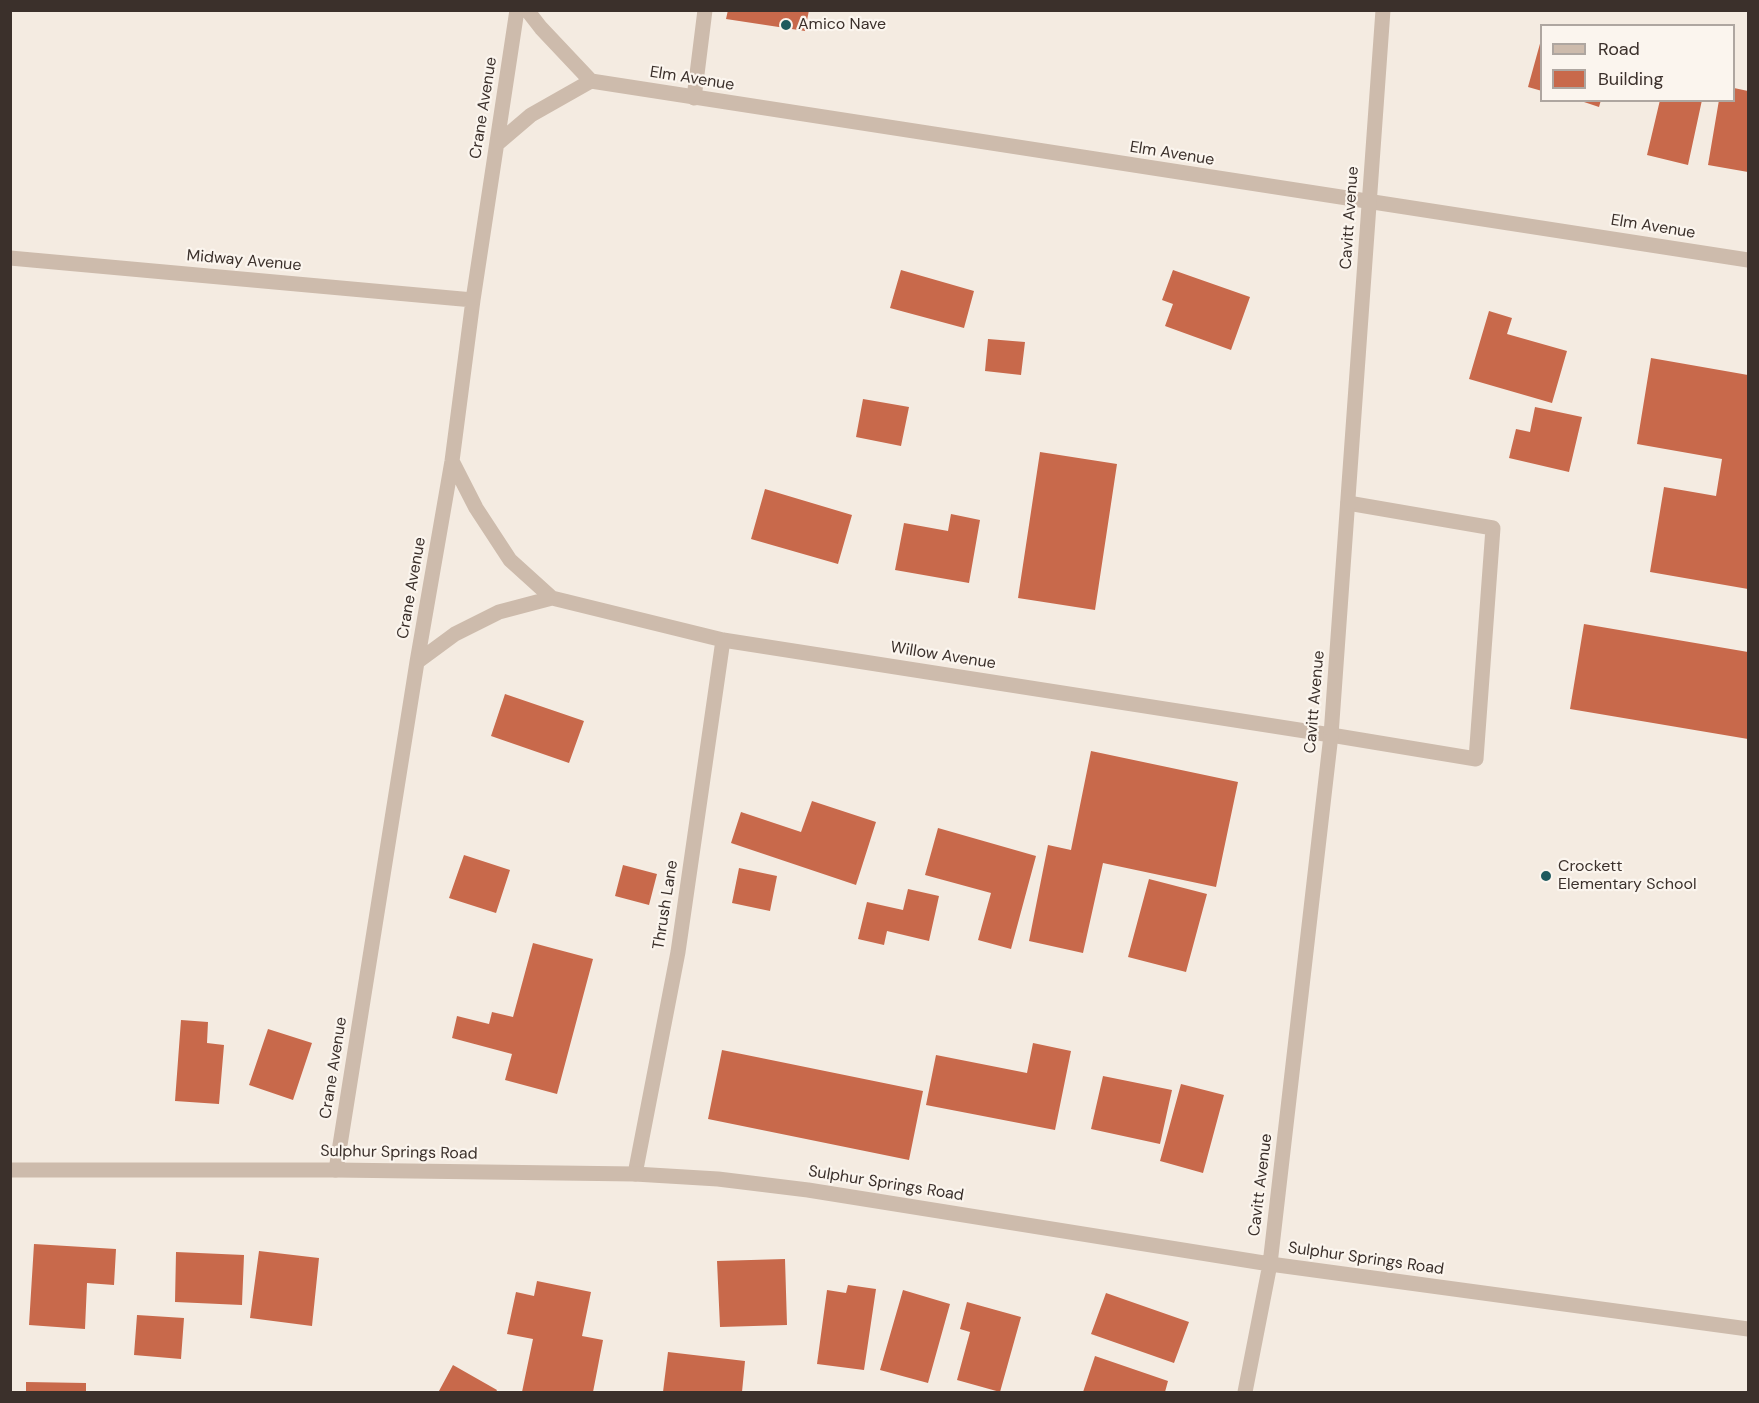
<!DOCTYPE html>
<style>
body{margin:0}
#map{position:relative;width:1759px;height:1403px;overflow:hidden;background:#f4ebe1;font-family:"DM Sans",sans-serif}
canvas{display:block}
.frame{position:absolute;inset:0;border:12px solid #3b302b;pointer-events:none}
.legend{position:absolute;left:1540px;top:24px;width:195px;height:78px;box-sizing:border-box;background:#fbf5ee;border:2px solid #aea6a0;margin:0;padding:8px 10px;list-style:none;font-size:18px;color:#3b302b}
.legend li{display:flex;align-items:center;gap:12px;height:30px}
.legend b{width:30px;border:2px solid #aea6a0}
</style>
<div id="map">
<canvas width="1759" height="1403"></canvas>
<div class="frame"></div>
<ul class="legend">
<li><b style="height:8px;background:#cdbbac"></b>Road</li>
<li><b style="height:16px;background:#c8694b"></b>Building</li>
</ul>
</div>
<script>
const c = document.querySelector('canvas').getContext('2d');
c.lineJoin = 'round';
function fillPath(path, color) { c.fillStyle = color; c.fill(path, 'evenodd'); }
const toPath = rows => new Path2D(rows.map(r => 'M' + r).join(''));
function strokePath(path, color, width, dash) { c.strokeStyle = color; c.lineWidth = width; c.lineCap = dash ? 'butt' : 'round'; c.setLineDash(dash || []); c.stroke(path); }
function drawText(font, color, halo, rows, align = 'center') {
  c.font = font + ' "DM Sans",sans-serif'; c.lineWidth = 4.5; c.setLineDash([]); c.textBaseline = 'middle'; c.strokeStyle = halo; c.fillStyle = color; for (const [text, x, y, turn = 0] of rows) {
    c.save(); c.translate(x, y); c.rotate((+turn || 0) * Math.PI / 180); c.textAlign = isNaN(turn) ? turn : align; if (halo) c.strokeText(text, 0, 0); c.fillText(text, 0, 0); c.restore();
  }
}
fillPath(toPath([
 [728,10,809,10,805,31,726,19],
 [1541,40,1542,40,1542,91,1528,87],
 [1734,88,1748,91,1748,172,1708,165,1719,100,1734,100],
 [1578,100,1601,100,1599,107],
 [1660,100,1702,100,1688,165,1647,155],
 [901,270,974,291,964,328,890,308],
 [1173,270,1250,297,1231,350,1165,326,1173,304,1162,300],
 [1489,311,1512,318,1507,334,1567,351,1552,403,1469,379],
 [988,339,1025,342,1021,375,985,371],
 [1651,358,1748,375,1748,589,1650,572,1664,487,1716,496,1722,459,1637,444],
 [863,399,909,407,901,446,856,437],
 [1535,407,1582,417,1569,472,1509,458,1516,429,1530,432],
 [1040,452,1117,464,1095,610,1018,598],
 [765,489,852,515,838,564,751,539],
 [951,514,980,520,969,583,895,570,904,523,948,531],
 [1584,624,1748,652,1748,739,1570,709],
 [505,694,584,721,569,763,491,736],
 [1091,751,1238,782,1216,887,1103,863,1083,953,1029,941,1048,845,1071,850],
 [812,801,876,822,856,885,731,843,741,812,801,832],
 [938,828,1036,856,1011,949,978,940,991,893,925,875],
 [464,855,510,870,496,913,449,898],
 [623,865,657,874,649,905,615,896],
 [739,868,777,876,770,911,732,903],
 [1149,879,1207,894,1186,972,1128,957],
 [908,889,939,896,929,941,887,931,884,945,858,939,867,902,903,910],
 [533,943,593,959,557,1094,505,1080,512,1054,452,1038,457,1016,489,1024,492,1012,513,1017],
 [181,1020,208,1022,207,1043,224,1045,219,1104,175,1101],
 [268,1029,312,1043,293,1100,249,1085],
 [1033,1043,1071,1051,1055,1130,926,1105,936,1055,1027,1073],
 [722,1050,923,1091,909,1160,708,1119],
 [1103,1076,1172,1090,1160,1144,1091,1129],
 [1181,1084,1224,1095,1203,1173,1160,1161],
 [34,1244,116,1249,114,1285,87,1283,85,1329,29,1325],
 [259,1251,319,1258,312,1326,250,1318],
 [176,1252,244,1255,242,1305,175,1302],
 [785,1259,787,1325,720,1327,717,1261],
 [537,1281,591,1292,582,1336,603,1340,593,1392,522,1392,533,1339,507,1334,516,1292,534,1296],
 [848,1285,876,1289,864,1370,817,1364,827,1290,846,1293],
 [903,1290,950,1304,928,1383,880,1370],
 [1106,1293,1189,1322,1174,1363,1091,1334],
 [967,1302,1021,1317,1000,1392,957,1380,970,1332,960,1329],
 [137,1315,184,1318,181,1359,134,1355],
 [668,1352,745,1361,742,1392,663,1392],
 [1095,1356,1168,1381,1165,1392,1083,1392],
 [453,1365,497,1390,496,1392,439,1391],
 [26,1382,86,1383,86,1392,26,1392]
]), '#c8694b');
strokePath(toPath([
 [694,98,705,10],
 [1331,735,1476,759,1493,528,1348,503]
]), '#cdbbac', 15);
strokePath(toPath([
 [527,10,541,28,591,81],
 [497,144,531,115,591,81,1748,260],
 [10,258,473,300],
 [452,461,476,508,510,560,552,598],
 [417,662,455,634,499,612,552,598,723,640,1331,735],
 [336,1170,417,662,452,461,473,300,517,10],
 [635,1174,678,952,723,640]
]), '#cdbbac', 15);
strokePath(toPath([
 [10,1170,336,1170,635,1174,718,1179,808,1190,1270,1264,1748,1329],
 [1245,1392,1270,1264,1331,735,1383,10]
]), '#cdbbac', 15);
for (const [x, y, r, color] of [
 [786,25,6,"#1f5a5e"],
 [1546,876,6,"#1f5a5e"]
]) { const dot = new Path2D(); dot.arc(x, y, r, 0, 2 * Math.PI); c.fillStyle = color; c.fill(dot); strokePath(dot, '#fbf5ee', 2); }
drawText('16px', '#3b302b', '#fbf5ee', [
 ["Amico Nave",798,25],
 ["Crockett",1558,867],
 ["Elementary School",1558,885]
], 'left');
drawText('16px', '#3b302b', '#fbf5ee', [
 ["Elm Avenue",692,79,9],
 ["Crane Avenue",484,108,-81],
 ["Elm Avenue",1172,154,9],
 ["Cavitt Avenue",1350,218,-86],
 ["Elm Avenue",1653,227,9],
 ["Midway Avenue",244,261,5],
 ["Crane Avenue",412,588,-80],
 ["Willow Avenue",943,656,9],
 ["Cavitt Avenue",1315,702,-85],
 ["Thrush Lane",666,905,-81],
 ["Crane Avenue",334,1068,-81],
 ["Sulphur Springs Road",399,1153,1],
 ["Sulphur Springs Road",886,1184,9],
 ["Cavitt Avenue",1261,1185,-83],
 ["Sulphur Springs Road",1366,1259,8]
]);
</script>
